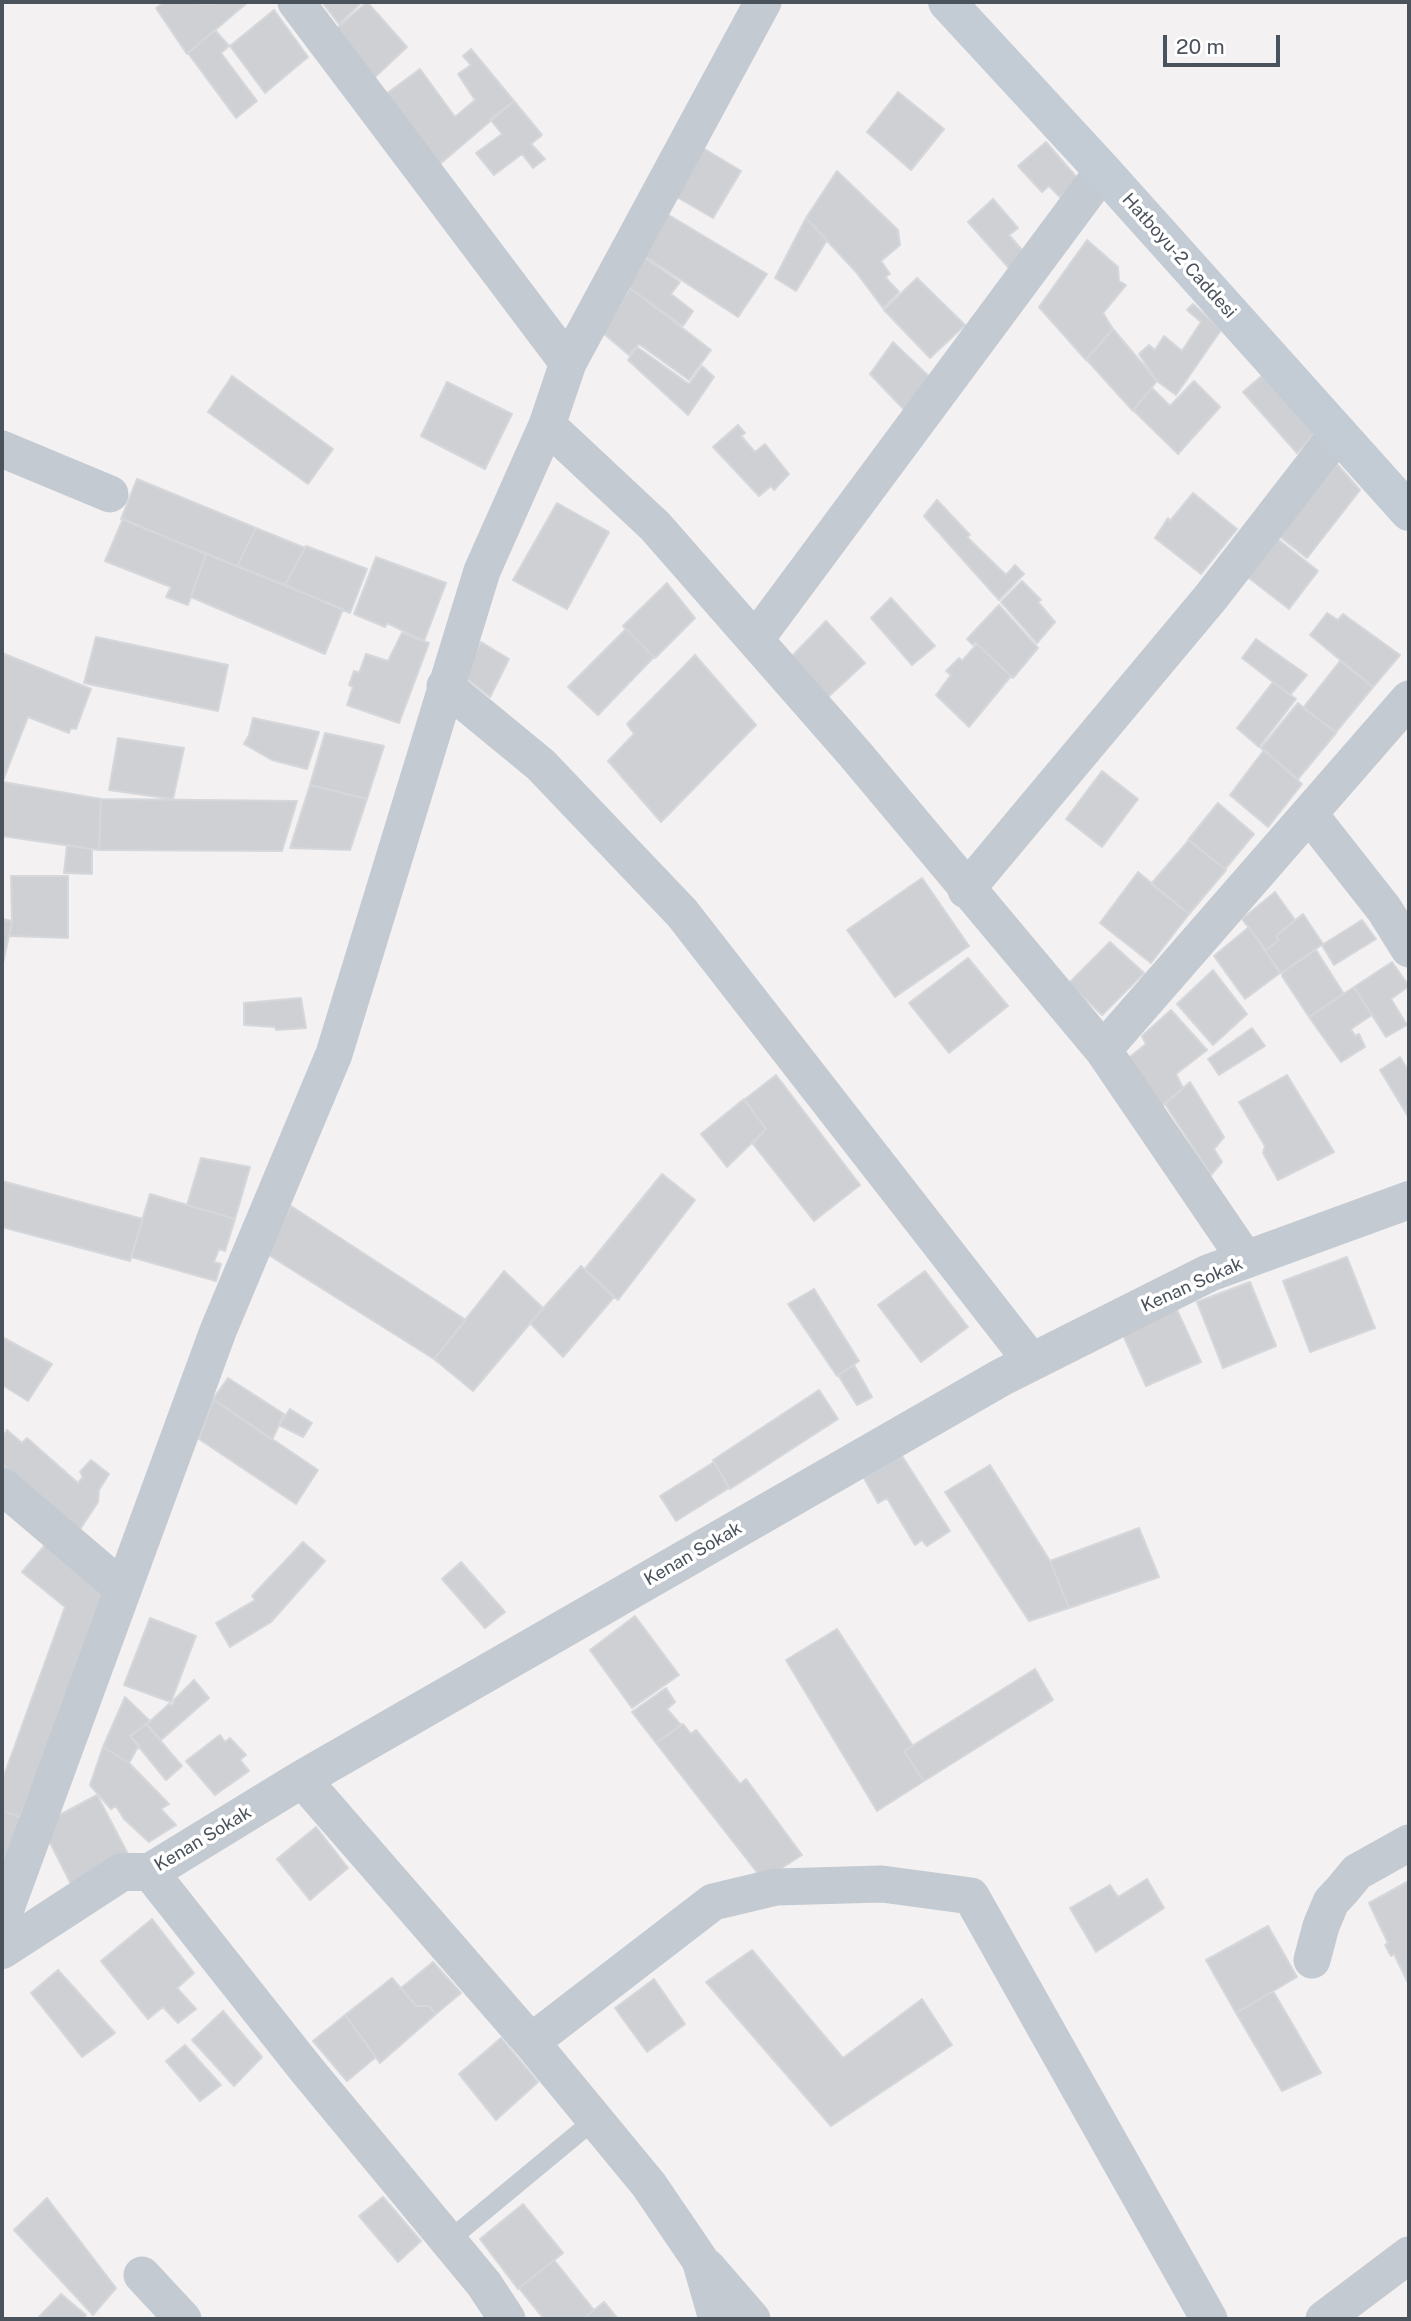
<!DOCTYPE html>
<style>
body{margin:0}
#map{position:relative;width:1411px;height:2321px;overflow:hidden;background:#f3f1f1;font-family:"Public Sans",sans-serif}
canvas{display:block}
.frame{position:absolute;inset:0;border:4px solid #4a525c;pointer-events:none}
.scale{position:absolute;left:1163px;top:35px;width:117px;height:32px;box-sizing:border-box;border:4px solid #4a525c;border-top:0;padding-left:9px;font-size:21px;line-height:24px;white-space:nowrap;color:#4a525c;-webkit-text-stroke:5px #fff;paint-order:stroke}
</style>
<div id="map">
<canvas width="1411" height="2321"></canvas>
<div class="frame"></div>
<div class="scale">20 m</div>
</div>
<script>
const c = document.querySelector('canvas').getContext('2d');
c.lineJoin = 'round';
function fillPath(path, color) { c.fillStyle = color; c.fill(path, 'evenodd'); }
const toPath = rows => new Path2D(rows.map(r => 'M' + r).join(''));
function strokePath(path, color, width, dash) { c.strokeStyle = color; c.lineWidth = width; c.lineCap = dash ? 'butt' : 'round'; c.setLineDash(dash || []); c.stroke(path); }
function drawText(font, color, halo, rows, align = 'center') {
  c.font = font + ' "Public Sans",sans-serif'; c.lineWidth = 7; c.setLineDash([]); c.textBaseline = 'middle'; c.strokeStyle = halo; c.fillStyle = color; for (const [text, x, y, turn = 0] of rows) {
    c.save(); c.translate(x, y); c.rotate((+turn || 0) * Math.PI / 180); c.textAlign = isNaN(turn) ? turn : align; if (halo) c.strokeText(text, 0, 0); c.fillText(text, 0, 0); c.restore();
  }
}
const building = toPath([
 [165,2,208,4,248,2,187,54,156,8,165,2],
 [322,2,362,2,339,24,322,2],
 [367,2,407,47,374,78,336,29,367,2],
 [274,10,308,57,265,93,230,46,274,10],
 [215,30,229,46,221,53,257,101,236,118,188,53,215,30],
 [471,49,514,101,440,164,386,94,420,69,455,117,475,100,458,74,471,65,463,56,471,49],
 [898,92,944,129,911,170,867,132,898,92],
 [514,101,542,135,531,144,545,159,533,168,522,154,494,175,476,153,502,134,490,119,514,101],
 [1046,142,1079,180,1060,197,1049,186,1042,192,1018,166,1046,142],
 [703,148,741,171,713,218,675,196,703,148],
 [837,171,898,230,900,245,881,261,890,274,885,277,899,292,883,308,856,272,806,218,837,171],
 [993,199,1018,228,1009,235,1029,258,1015,275,968,222,993,199],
 [667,214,767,274,738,317,640,253,667,214],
 [806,218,827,240,796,291,775,278,806,218],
 [1087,240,1118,267,1119,281,1126,285,1103,313,1113,329,1086,360,1039,307,1087,240],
 [640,255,680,282,671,294,693,311,683,326,624,284,640,255],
 [917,278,965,325,930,358,884,310,917,278],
 [630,288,711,350,689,380,639,344,629,355,603,333,630,288],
 [1193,304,1221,330,1176,395,1157,381,1139,354,1149,345,1155,350,1164,336,1182,351,1201,322,1187,310,1193,304],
 [1113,329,1157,381,1133,411,1086,359,1113,329],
 [893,342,937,384,911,417,870,374,893,342],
 [637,347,689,384,702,366,714,377,688,415,628,360,637,347],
 [1265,373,1315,433,1297,453,1243,392,1265,373],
 [232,376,333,449,308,484,208,412,232,376],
 [1194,381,1220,407,1178,454,1133,410,1152,388,1170,406,1194,381],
 [447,382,512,414,485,469,421,436,447,382],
 [738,425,745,433,741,436,755,452,765,444,789,474,774,490,771,486,759,496,713,447,738,425],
 [1337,464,1360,490,1307,558,1279,536,1337,464],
 [137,479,256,528,237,566,121,519,137,479],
 [1193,493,1237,529,1201,574,1155,538,1168,518,1170,521,1193,493],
 [937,500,970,535,967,537,1006,575,1015,565,1024,574,999,600,924,516,937,500],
 [557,503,609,532,567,609,513,580,557,503],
 [123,519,206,554,188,605,166,597,171,587,105,561,123,519],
 [256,528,305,548,285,585,237,566,256,528],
 [1275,537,1318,571,1289,609,1245,575,1275,537],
 [306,546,367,569,350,613,285,585,306,546],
 [206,554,343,609,325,654,191,597,206,554],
 [376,557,446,583,424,641,387,623,385,627,354,614,376,557],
 [1022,581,1041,600,1038,602,1055,622,1037,643,1001,602,1022,581],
 [667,583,695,618,655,658,623,626,667,583],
 [891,598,935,646,912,665,871,618,891,598],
 [999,605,1038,648,1013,678,975,642,973,645,967,639,999,605],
 [1327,613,1338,620,1343,614,1400,655,1373,687,1310,635,1327,613],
 [826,621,865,663,828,697,791,657,826,621],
 [626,629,654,657,598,715,568,687,626,629],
 [402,633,429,643,399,723,347,705,353,687,349,685,354,671,359,673,366,654,388,661,402,633],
 [96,637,228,665,218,711,84,683,96,637],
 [1256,639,1307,675,1290,695,1242,658,1256,639],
 [481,642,509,659,490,697,464,676,481,642],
 [977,644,1011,676,969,727,936,695,951,675,946,671,959,658,962,661,977,644],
 [2,653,91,689,76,729,71,728,69,733,28,717,2,783,2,653],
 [695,655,756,725,661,822,608,761,634,734,627,724,695,655],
 [1340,661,1373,687,1336,732,1303,708,1340,661],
 [1273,682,1296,699,1259,747,1237,728,1273,682],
 [1298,703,1336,733,1298,779,1261,748,1298,703],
 [253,718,319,732,307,769,272,760,244,744,249,735,253,718],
 [325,733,384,746,367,799,310,785,325,733],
 [118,738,184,748,173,799,109,790,118,738],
 [1264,750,1302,784,1268,827,1230,795,1264,750],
 [1102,771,1138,799,1102,847,1066,819,1102,771],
 [3,782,101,799,99,850,2,836,3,782],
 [310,785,367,799,350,850,290,848,310,785],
 [101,799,297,801,282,851,99,850,101,799],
 [1218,803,1254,834,1225,869,1188,840,1218,803],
 [1189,840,1226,870,1189,914,1151,884,1189,840],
 [67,845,92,849,92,874,64,873,67,845],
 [1138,872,1189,914,1151,963,1100,923,1138,872],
 [11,876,68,876,68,938,9,936,12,921,11,876],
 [922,878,969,946,895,997,847,930,922,878],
 [1275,892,1295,920,1276,936,1279,940,1266,950,1242,919,1275,892],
 [1303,914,1323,944,1281,973,1265,951,1279,940,1276,936,1303,914],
 [2,919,12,921,2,968,2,919],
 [1362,920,1376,939,1334,965,1322,945,1362,920],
 [1249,927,1280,973,1245,999,1214,956,1249,927],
 [1110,942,1144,973,1102,1015,1069,983,1110,942],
 [1316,950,1344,994,1309,1017,1282,976,1283,972,1316,950],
 [968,958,1008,1006,949,1053,909,1003,968,958],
 [1392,962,1409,986,1391,999,1407,1025,1386,1037,1354,987,1392,962],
 [1213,970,1247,1014,1213,1045,1177,1004,1213,970],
 [1354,987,1372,1015,1351,1029,1355,1036,1359,1034,1365,1047,1341,1062,1309,1017,1354,987],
 [301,998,306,1028,276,1030,275,1027,244,1025,244,1003,301,998],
 [1171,1010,1207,1050,1176,1074,1183,1088,1162,1106,1127,1059,1146,1044,1142,1036,1171,1010],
 [1252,1028,1265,1046,1219,1075,1208,1059,1252,1028],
 [1400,1057,1409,1072,1409,1118,1380,1070,1400,1057],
 [776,1075,860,1185,814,1221,753,1144,766,1129,744,1100,776,1075],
 [1287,1075,1334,1152,1278,1180,1263,1153,1265,1146,1239,1102,1287,1075],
 [1190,1082,1224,1137,1214,1149,1222,1162,1211,1175,1165,1104,1190,1082],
 [744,1099,766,1129,727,1167,701,1134,744,1099],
 [201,1158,250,1167,235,1219,187,1205,201,1158],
 [662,1174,695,1200,618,1300,585,1269,662,1174],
 [2,1181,143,1219,130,1261,2,1227,2,1181],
 [150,1194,235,1219,225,1251,219,1249,214,1262,221,1264,216,1281,131,1257,150,1194],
 [291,1206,466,1320,434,1359,267,1254,291,1206],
 [1347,1257,1375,1328,1310,1352,1283,1281,1347,1257],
 [581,1266,614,1297,563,1357,530,1323,581,1266],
 [504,1271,543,1308,473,1391,434,1359,504,1271],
 [925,1271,968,1327,921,1362,878,1305,925,1271],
 [1250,1282,1276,1346,1223,1368,1197,1302,1250,1282],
 [814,1289,859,1361,837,1376,788,1304,814,1289],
 [1177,1310,1201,1362,1146,1386,1119,1326,1177,1310],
 [2,1337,52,1364,28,1401,2,1385,2,1337],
 [854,1365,872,1397,857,1405,838,1375,854,1365],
 [228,1378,284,1414,272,1440,213,1399,228,1378],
 [819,1390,838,1419,730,1489,713,1460,819,1390],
 [213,1399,318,1470,296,1504,199,1439,213,1399],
 [290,1409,312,1423,303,1437,279,1425,290,1409],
 [7,1430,22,1443,27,1438,78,1483,83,1477,80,1472,91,1460,109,1474,99,1490,98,1502,79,1531,2,1464,2,1437,7,1430],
 [902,1456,950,1531,927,1546,922,1540,915,1545,887,1498,878,1503,864,1478,902,1456],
 [714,1462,729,1488,676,1521,660,1496,714,1462],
 [990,1465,1050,1561,1069,1608,1029,1621,945,1492,990,1465],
 [1139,1528,1159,1577,1069,1608,1050,1561,1139,1528],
 [303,1542,325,1561,271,1622,230,1647,216,1623,255,1600,252,1596,303,1542],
 [46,1544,106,1594,20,1817,2,1811,2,1781,65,1607,22,1572,46,1544],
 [461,1562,505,1612,485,1628,442,1579,461,1562],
 [635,1616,679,1675,632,1708,590,1650,635,1616],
 [150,1618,196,1636,171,1702,124,1685,150,1618],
 [837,1629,913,1746,904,1751,924,1781,877,1811,786,1660,837,1629],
 [1035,1669,1053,1700,924,1781,904,1751,1035,1669],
 [194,1680,209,1698,161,1740,147,1724,169,1704,173,1705,174,1700,194,1680],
 [666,1688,675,1702,667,1709,681,1725,656,1743,632,1712,666,1688],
 [125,1697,150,1721,130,1736,139,1745,129,1763,103,1747,125,1697],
 [146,1724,182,1766,166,1780,130,1736,146,1724],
 [683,1724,691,1734,696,1730,740,1784,746,1779,802,1855,763,1880,656,1743,683,1724],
 [220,1735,225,1742,230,1738,246,1755,240,1760,249,1771,215,1795,186,1761,220,1735],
 [103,1747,129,1763,169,1804,161,1809,176,1825,149,1842,124,1819,116,1806,111,1809,90,1785,103,1747],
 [97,1795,128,1854,71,1884,41,1825,97,1795],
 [2,1811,23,1818,5,1860,2,1858,2,1811],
 [316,1827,348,1868,310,1900,277,1859,316,1827],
 [1147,1879,1164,1908,1096,1952,1070,1908,1110,1885,1118,1897,1147,1879],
 [1407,1882,1409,1886,1409,1985,1394,1954,1391,1956,1385,1945,1388,1943,1369,1903,1407,1882],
 [152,1919,194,1973,177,1988,196,2009,178,2023,163,2007,148,2019,101,1961,152,1919],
 [1268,1926,1297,1977,1236,2013,1206,1960,1268,1926],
 [752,1950,843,2058,922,1999,952,2045,831,2126,706,1982,752,1950],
 [433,1962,461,1993,436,2014,429,2006,416,2006,401,1988,433,1962],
 [58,1970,115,2033,82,2057,31,1993,58,1970],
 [392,1978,416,2006,429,2006,436,2014,380,2063,345,2015,392,1978],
 [654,1979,685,2024,647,2052,615,2008,654,1979],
 [1273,1991,1321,2073,1282,2091,1236,2013,1273,1991],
 [223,2011,262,2057,234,2086,192,2040,223,2011],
 [345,2015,376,2057,347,2081,313,2041,345,2015],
 [501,2038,538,2082,496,2120,459,2074,501,2038],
 [185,2045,221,2085,200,2101,166,2061,185,2045],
 [383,2197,421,2241,398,2262,359,2216,383,2197],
 [47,2198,116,2288,93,2315,14,2230,47,2198],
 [523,2204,563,2253,518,2289,480,2239,523,2204],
 [554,2260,594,2310,583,2319,544,2319,519,2288,554,2260],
 [61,2294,86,2315,83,2319,37,2319,61,2294],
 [604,2302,618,2319,583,2319,604,2302]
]);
fillPath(building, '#ced0d4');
strokePath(building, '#d5d7db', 2);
strokePath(toPath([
 [448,2241,593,2121]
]), '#c3cad1', 19);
strokePath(toPath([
 [296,2,568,363],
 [547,425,655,526,855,754,1103,1050,1246,1260],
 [2,449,110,494],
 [755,640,1103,171],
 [445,686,541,765,682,913,1032,1362],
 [1310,815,1384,909,1409,949],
 [966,890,1211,597,1338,433],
 [1103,1050,1409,699],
 [2,1486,122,1588],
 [302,1779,531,2042,649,2185,700,2260,717,2319],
 [150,1872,306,2069,484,2284,507,2319],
 [2,1919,218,1331,334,1054,482,571,547,425,568,363,763,2],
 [1312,1960,1321,1926,1331,1902,1343,1889,1357,1872,1409,1843],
 [531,2042,713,1902,776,1887,882,1884,971,1896,1209,2319],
 [707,2267,752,2319],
 [142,2275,183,2319],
 [1324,2319,1409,2255]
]), '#c3cad1', 37);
strokePath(toPath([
 [2,1950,122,1872,150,1872,302,1779,1002,1377,1209,1273,1409,1200]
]), '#c3cad1', 38);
strokePath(toPath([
 [947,2,1103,171,1409,512]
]), '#c3cbd5', 38);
drawText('18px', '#4a525c', '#fff', [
 ["Hatboyu-2 Caddesi",1179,256,48],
 ["Kenan Sokak",1192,1285,-24],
 ["Kenan Sokak",693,1554,-30],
 ["Kenan Sokak",203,1839,-31]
]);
</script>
